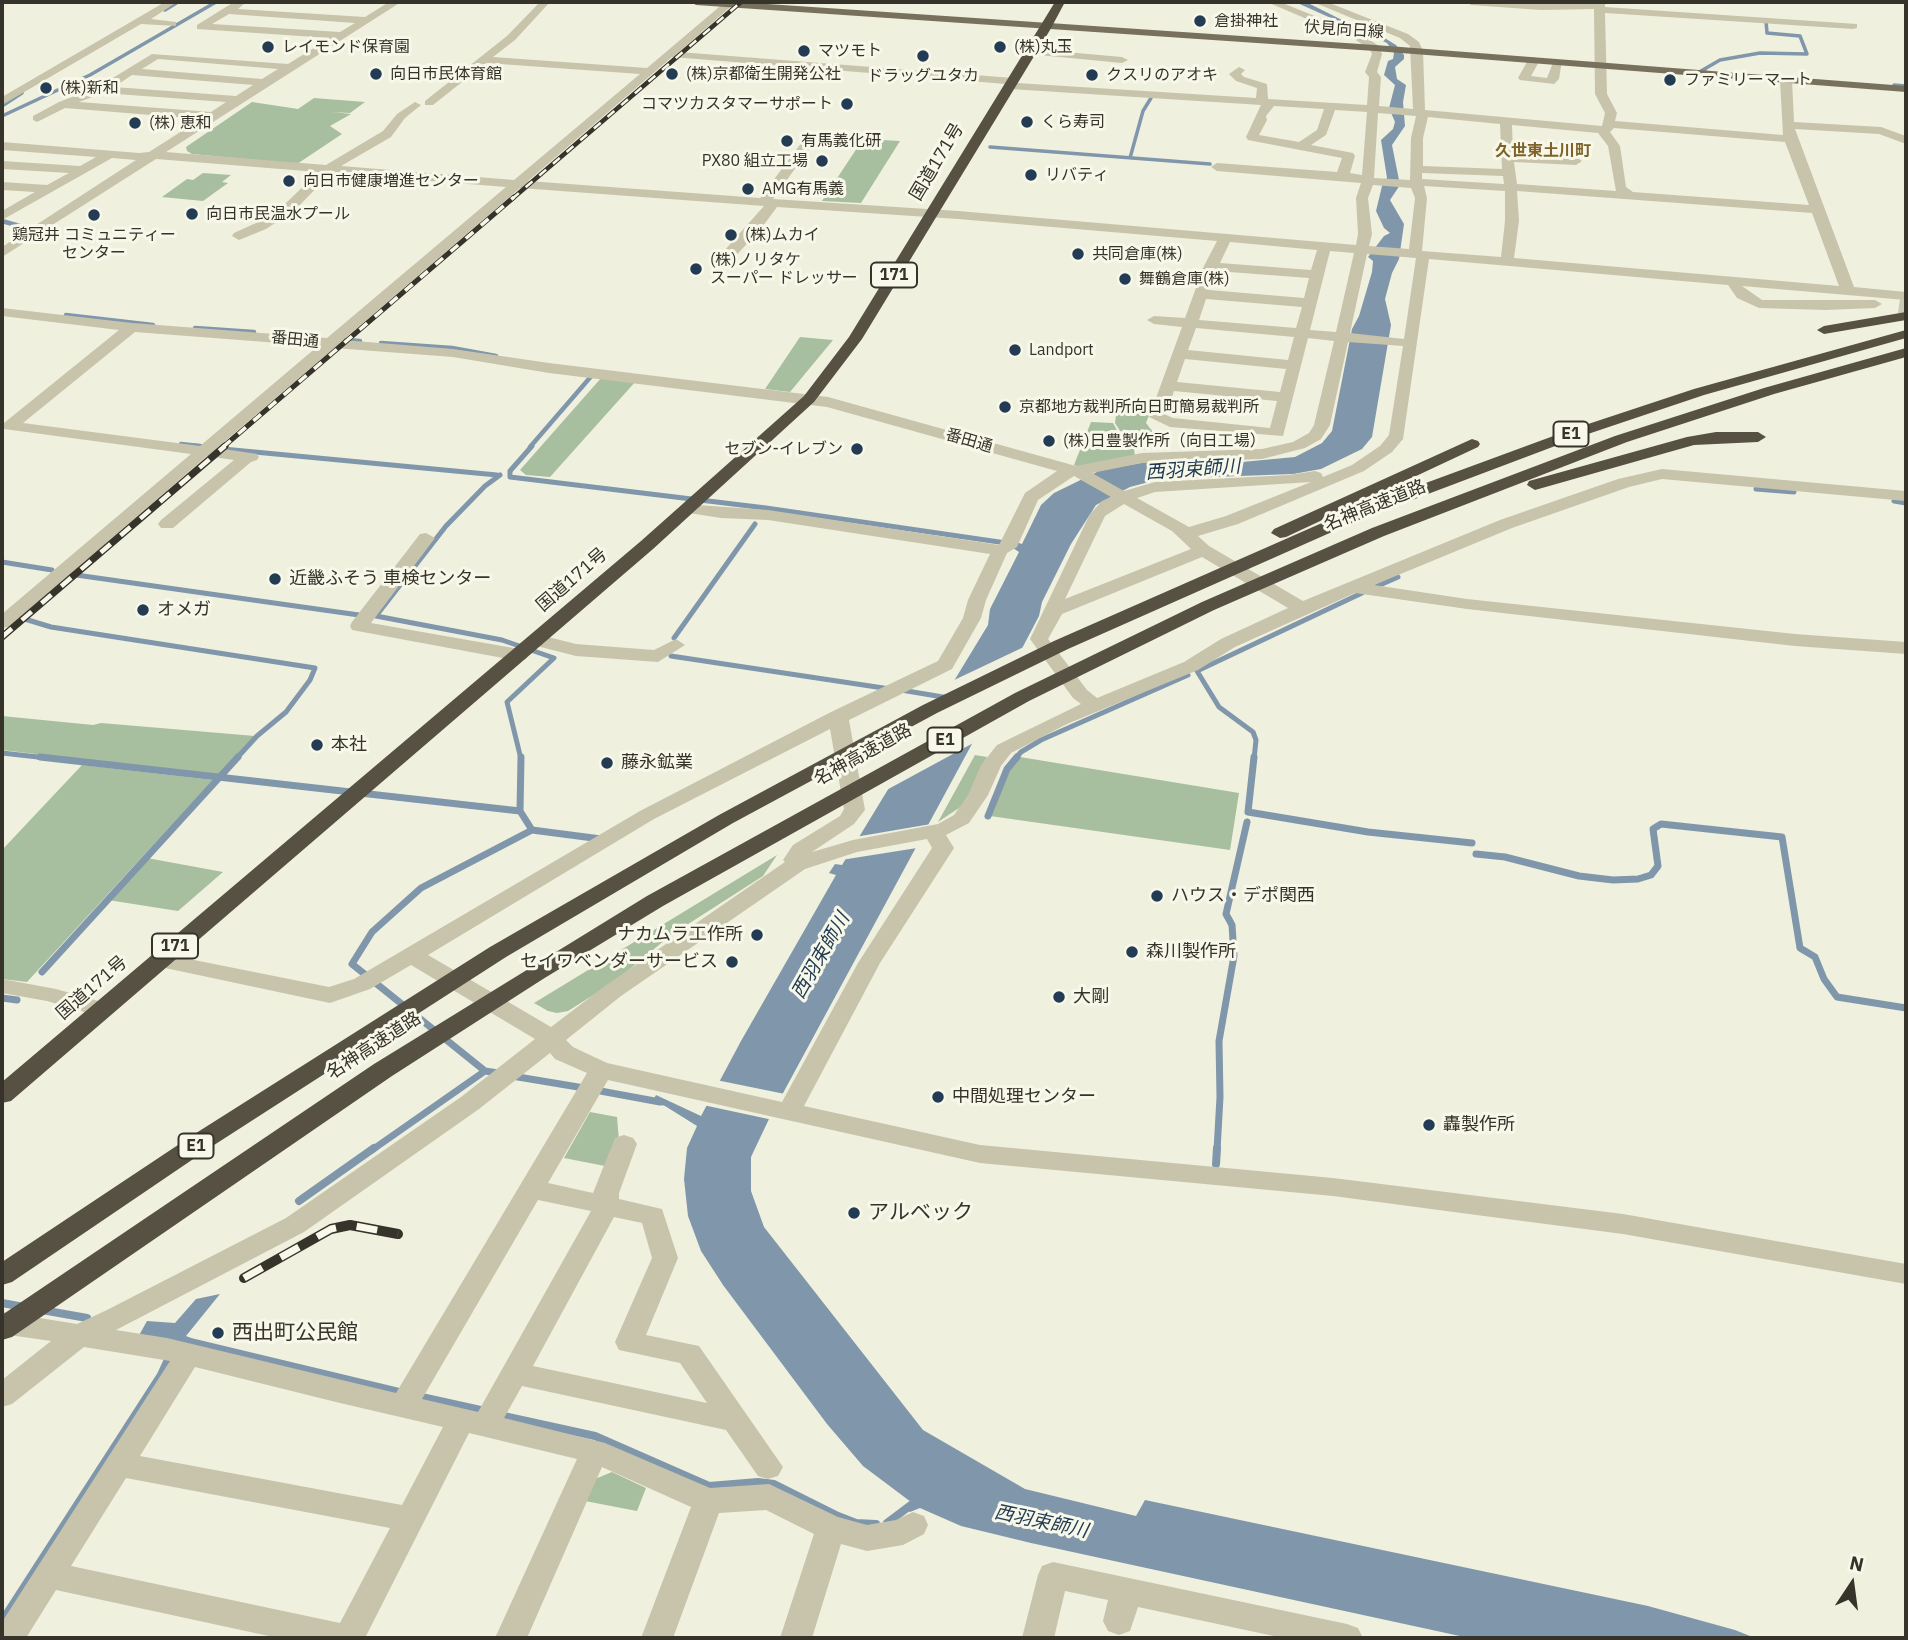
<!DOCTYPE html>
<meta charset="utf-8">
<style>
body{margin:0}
#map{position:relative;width:1908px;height:1640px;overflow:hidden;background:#f0f0de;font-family:"IBM Plex Sans",sans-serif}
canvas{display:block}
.frame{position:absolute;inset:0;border:4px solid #36332a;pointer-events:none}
.north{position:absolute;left:1817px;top:1549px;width:70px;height:70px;-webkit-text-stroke:5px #f8f8ea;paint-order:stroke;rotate:13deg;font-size:19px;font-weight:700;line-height:28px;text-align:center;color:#36332a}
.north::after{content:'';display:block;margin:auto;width:24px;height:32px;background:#36332a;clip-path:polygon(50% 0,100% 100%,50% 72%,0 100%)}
</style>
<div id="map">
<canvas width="1908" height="1640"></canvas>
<div class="frame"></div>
<div class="north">N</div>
</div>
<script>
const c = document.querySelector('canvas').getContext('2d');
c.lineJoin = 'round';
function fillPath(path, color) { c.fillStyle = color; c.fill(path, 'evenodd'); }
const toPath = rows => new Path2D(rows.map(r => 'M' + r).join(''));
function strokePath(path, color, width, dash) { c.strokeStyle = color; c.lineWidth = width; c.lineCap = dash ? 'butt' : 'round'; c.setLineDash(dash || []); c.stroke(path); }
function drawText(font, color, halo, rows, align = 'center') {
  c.font = font + ' "IBM Plex Sans","Noto Sans JP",sans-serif'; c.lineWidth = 6; c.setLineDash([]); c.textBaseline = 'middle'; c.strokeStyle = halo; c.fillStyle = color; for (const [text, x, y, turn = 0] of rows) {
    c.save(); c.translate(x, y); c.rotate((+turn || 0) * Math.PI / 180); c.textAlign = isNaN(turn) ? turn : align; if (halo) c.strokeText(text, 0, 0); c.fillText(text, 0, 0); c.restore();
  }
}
fillPath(toPath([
 [314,98,365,102,350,113,332,112,351,114,330,126,342,134,297,164,192,154,187,151,186,147,252,102,298,109],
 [863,139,900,141,861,203,822,201],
 [203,173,231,175,222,182,228,183,203,201,162,197,187,179,193,180],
 [800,337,833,340,790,392,765,389],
 [602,377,636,381,550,477,526,475,520,470],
 [1118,400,1154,403,1146,423,1156,436,1153,448,1142,450,1136,441,1122,434,1115,423],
 [1091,422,1113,423,1119,434,1133,442,1135,456,1079,467,1074,465],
 [2,716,93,725,101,723,255,736,219,776,2,750],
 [975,755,987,757,965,804,938,822],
 [1020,757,1239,793,1230,850,990,816,1007,770],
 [82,765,213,780,27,982,2,979,2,850],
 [777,855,763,876,671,935,614,982,568,1011,557,1013,548,1011,534,1003],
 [147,858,223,872,178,911,108,900],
 [590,1112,617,1117,619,1141,605,1166,564,1158],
 [612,1472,646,1488,637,1511,585,1501,595,1479]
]), '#a7be9f');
fillPath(toPath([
 [1295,2,1306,2,1350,24,1383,37,1396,45,1404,55,1404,59,1395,67,1397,79,1406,85,1403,102,1405,126,1392,145,1400,185,1390,200,1404,224,1399,259,1392,273,1385,299,1391,325,1372,437,1362,449,1321,469,1293,474,1160,479,1130,487,1096,505,1071,544,1042,602,1039,616,973,742,769,1119,751,1157,751,1191,764,1227,923,1430,1025,1489,1136,1516,1145,1500,1648,1606,1735,1630,1755,1638,1469,1638,1031,1543,961,1526,920,1508,910,1512,904,1508,911,1502,863,1466,827,1424,723,1285,701,1251,688,1216,684,1179,687,1148,697,1126,665,1106,652,1102,656,1095,701,1116,741,1041,836,875,829,873,835,864,842,865,988,625,990,609,1019,552,1013,548,1016,542,1022,544,1041,505,1054,493,1103,469,1154,461,1242,458,1242,462,1295,457,1322,443,1332,431,1352,329,1359,316,1372,272,1373,261,1368,257,1384,236,1390,233,1384,228,1376,211,1382,186,1387,178,1381,140,1393,129,1395,122,1389,108,1395,85,1384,75,1388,61,1393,59,1394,53,1387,43],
 [220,1294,186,1336,193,1339,189,1346,137,1339,147,1321,175,1323,196,1299]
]), '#8097ab');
fillPath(toPath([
 [1028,645,977,741,881,793,950,682],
 [931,824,917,848,841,860,855,837],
 [716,1080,785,1094,773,1120,703,1105]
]), '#f0f0de');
strokePath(toPath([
 [165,10,178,2],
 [1705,71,1701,71,1720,60,1760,53,1807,54,1800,36,1767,33,1766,21,1760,21],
 [1894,85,1906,86],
 [2,106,22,93],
 [2,116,90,75,216,2],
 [990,147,1210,164],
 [1130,158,1143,111,1151,98]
]), '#8097ab', 3.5);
strokePath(toPath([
 [2,221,23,227],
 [66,315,153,325],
 [195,328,254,332],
 [345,340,360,341],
 [381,343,452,348,496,356],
 [181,444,208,447],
 [530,447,594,373]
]), '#8097ab', 4.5);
strokePath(toPath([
 [195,446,208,447],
 [532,446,510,471,510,477,766,508,1006,543],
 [223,449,497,475],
 [500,475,485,486,446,526,376,616,502,640,554,658,507,702,521,759],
 [1756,489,1794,492],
 [1894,501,1906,503],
 [2,562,52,570],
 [69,574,359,615],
 [1373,588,1398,577],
 [18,617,51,627,315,668,310,680,286,712,257,736,236,759],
 [674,638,755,524],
 [671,656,890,689],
 [901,690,949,698],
 [2,753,56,759],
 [1015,759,1021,752,1041,740,1188,675],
 [1254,759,1256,740,1253,732,1219,707,1197,671,1362,593]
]), '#8097ab', 5);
strokePath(toPath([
 [40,757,520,811],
 [521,757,520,811,532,830,601,839],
 [1254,757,1248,812,1368,832,1472,843],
 [988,816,1007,769,1017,757],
 [1476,854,1505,857,1579,876,1613,880,1638,879,1651,875,1658,866,1653,829,1661,824,1782,837,1800,948,1815,957,1824,979,1837,997,1906,1008],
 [42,972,238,757],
 [2,998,17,1000],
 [485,1071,352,964,372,932,421,888,532,830],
 [512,1076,584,1088],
 [595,1090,660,1102],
 [372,1150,485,1071,498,1073],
 [1217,1150,1220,1097,1219,1041,1234,956,1232,925,1226,914,1247,822]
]), '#8097ab', 7);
strokePath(toPath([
 [1216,1164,1217,1148],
 [299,1201,374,1148],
 [2,1303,24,1307],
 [42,1310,87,1318],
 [186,1341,403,1393],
 [417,1396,485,1411],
 [499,1415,595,1436,709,1486,758,1482,774,1484,838,1516,856,1523,876,1524],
 [887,1523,911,1505],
 [2,1621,161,1375,171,1353]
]), '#8097ab', 8);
strokePath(toPath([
 [1899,306,1906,307]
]), '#cbcaba', 14, [14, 7]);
fillPath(toPath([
 [165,2,177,2,151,19,176,22,176,26,141,24,2,105,2,97,165,2],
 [234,2,246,2,238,9,365,17,389,2,401,2,166,152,326,165,383,131,397,114,415,102,421,105,405,118,391,137,341,166,514,180,640,74,486,63,433,105,425,105,425,101,507,36,540,2,550,2,515,40,493,57,647,68,725,2,736,2,679,52,1013,78,1017,79,1017,83,1256,98,1257,88,1236,81,1229,74,1239,67,1245,70,1241,74,1244,77,1267,84,1268,99,1367,105,1369,77,1365,72,1372,54,1370,50,1356,40,1267,2,1280,2,1364,36,1379,46,1382,54,1377,72,1381,77,1379,106,1413,109,1410,46,1400,38,1313,2,1327,2,1408,34,1419,42,1423,51,1425,110,1602,126,1605,113,1595,94,1594,9,1541,10,1471,5,1466,2,1541,4,1605,2,1605,7,1857,24,1857,28,1853,29,1605,13,1607,94,1617,113,1615,121,1783,135,1780,80,1786,77,1792,80,1794,122,1881,127,1906,136,1906,144,1879,134,1795,129,1854,287,1906,292,1906,300,1742,286,1762,300,1875,300,1882,304,1875,308,1826,310,1759,308,1737,298,1728,285,1429,259,1403,439,1392,452,1364,471,1238,524,1198,536,1209,546,1303,601,1500,520,1618,479,1662,469,1906,491,1906,501,1662,479,1629,487,1512,528,1374,585,1467,599,1795,634,1906,642,1906,654,1795,646,1467,609,1355,593,1235,647,1198,670,1067,724,1011,753,1001,766,988,795,969,823,946,835,954,848,880,963,804,1106,980,1145,1333,1178,1623,1214,1906,1264,1906,1284,1623,1234,1484,1216,1333,1196,980,1163,608,1080,548,1183,593,1193,615,1138,624,1135,633,1138,637,1144,619,1193,619,1199,662,1209,678,1258,646,1335,699,1346,783,1467,778,1476,768,1479,758,1476,726,1430,522,1386,504,1418,605,1443,710,1488,769,1484,838,1517,867,1525,896,1520,913,1512,924,1516,928,1525,924,1534,903,1545,867,1551,841,1544,812,1638,780,1638,814,1534,766,1510,719,1513,673,1638,641,1638,691,1507,602,1467,527,1638,495,1638,577,1459,469,1433,365,1638,278,1638,56,1590,26,1638,2,1638,2,1622,170,1361,84,1347,12,1404,2,1407,2,1380,51,1341,2,1334,2,1312,77,1324,107,1310,286,1218,461,1097,535,1039,411,965,370,989,330,1003,151,965,148,960,151,955,159,953,329,987,354,979,640,811,831,712,938,661,963,618,968,600,990,554,768,520,721,518,689,513,683,512,681,508,683,504,768,510,999,545,1025,493,1057,471,827,407,549,373,453,357,334,348,217,448,257,454,259,457,257,460,251,462,173,528,161,528,158,524,161,520,234,460,207,456,9,627,2,628,2,614,191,454,4,429,2,426,4,423,119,330,2,316,2,308,132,323,327,338,506,187,331,173,295,210,266,229,239,240,232,236,234,233,256,223,285,204,318,172,156,159,2,257,2,247,136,160,112,158,2,220,2,211,35,192,2,190,2,182,47,185,69,173,2,169,2,161,80,166,96,157,2,150,2,142,139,153,149,152,201,119,65,108,37,122,33,120,33,116,59,102,98,87,152,54,288,64,330,38,197,29,197,25,234,2],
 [229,14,355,23,340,32,212,24,229,14],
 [672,57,1006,84,1006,88,1010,89,1261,105,1246,137,1248,140,1342,158,1337,172,1217,163,1211,167,1217,171,1361,183,1356,198,1358,234,1356,245,958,211,773,199,818,137,812,133,808,134,760,198,528,181,672,57],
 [158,59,278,69,262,79,142,69,158,59],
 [132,75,253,85,236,96,114,87,132,75],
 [103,93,226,102,211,112,79,102,103,93],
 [1274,106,1324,109,1317,130,1299,142,1259,135,1267,120,1266,116,1274,106],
 [1335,110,1367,112,1362,175,1350,173,1355,156,1353,153,1311,145,1326,135,1335,110],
 [1378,113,1416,116,1411,138,1410,180,1374,178,1378,113],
 [1428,117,1500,124,1502,169,1423,166,1423,138,1428,117],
 [1512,125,1598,133,1608,146,1616,191,1517,184,1514,162,1576,165,1582,161,1576,157,1513,155,1512,125],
 [1614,128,1785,142,1809,205,1633,192,1626,187,1620,146,1610,132,1614,128],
 [1422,173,1503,176,1504,184,1422,179,1422,173],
 [1373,185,1411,188,1415,198,1409,249,1369,246,1372,234,1368,198,1373,185],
 [1424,186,1505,191,1505,221,1501,257,1422,251,1427,198,1424,186],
 [520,188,764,206,716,260,714,263,721,267,726,266,760,230,777,207,958,219,1217,241,1204,266,1185,318,1154,316,1147,320,1154,324,1182,327,1149,417,1170,427,1283,436,1308,338,1334,341,1314,425,1309,433,1293,442,1262,449,1142,453,1076,466,828,397,549,363,453,349,343,340,520,188],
 [1517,191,1812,213,1839,286,1514,258,1519,221,1517,191],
 [1230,242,1317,250,1311,270,1220,263,1230,242],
 [1330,251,1354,253,1336,332,1310,330,1330,251],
 [1367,254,1416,258,1404,339,1350,333,1367,254],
 [1216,271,1309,278,1304,298,1209,290,1216,271],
 [1206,299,1302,307,1296,328,1199,320,1206,299],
 [1196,328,1294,337,1288,360,1188,350,1196,328],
 [135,332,318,346,200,446,23,423,135,332],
 [1348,342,1403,346,1389,435,1380,446,1352,465,1323,477,1321,473,1315,471,1289,475,1155,482,1124,491,1092,473,1142,463,1262,459,1305,448,1321,439,1330,425,1348,342],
 [1185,359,1286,369,1280,392,1177,382,1185,359],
 [1174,391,1277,401,1270,428,1173,418,1166,415,1174,391],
 [1074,476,1111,497,1102,501,1090,514,1030,639,1073,698,1081,704,997,745,981,765,968,795,954,815,938,824,853,840,812,852,854,824,865,810,849,720,952,669,981,618,986,600,1007,553,1017,547,1038,500,1074,476],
 [1311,482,1226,516,1189,527,1137,498,1155,492,1311,482],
 [1124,504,1172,531,1191,549,1065,599,1105,516,1124,504],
 [1202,557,1288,608,1221,639,1184,662,1097,698,1087,690,1048,639,1062,614,1202,557],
 [830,729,844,809,840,816,793,845,783,860,785,862,605,986,551,1027,428,955,654,819,830,729],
 [927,839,932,848,858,963,782,1102,607,1063,573,1047,566,1040,621,996,805,869,857,852,927,839],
 [550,1053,555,1059,587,1073,396,1393,167,1338,116,1330,304,1232,479,1109,550,1053],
 [538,1200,591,1211,478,1412,422,1399,538,1200],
 [614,1217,642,1223,652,1258,615,1342,619,1350,680,1363,707,1403,533,1366,614,1217],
 [195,1367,340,1403,443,1427,402,1505,140,1456,195,1367],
 [126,1478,390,1528,340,1623,71,1566,126,1478],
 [1032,49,1122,57,1128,60,1122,63,1028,54,1028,50,1032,49],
 [1534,57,1540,60,1531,76,1547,78,1554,60,1562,60,1559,79,1554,84,1520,80,1518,78,1528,60,1534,57],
 [426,533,435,538,371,623,519,649,528,655,526,659,519,661,352,630,350,626,352,622,420,534,426,533],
 [536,634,576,644,654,650,676,639,685,645,658,662,576,656,529,644,527,640,536,634],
 [2,979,56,989,109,1004,113,1009,109,1014,101,1017,47,1001,2,993,2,979],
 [1053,1562,1347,1624,1358,1628,1363,1638,1283,1638,1138,1607,1130,1631,1119,1635,1108,1631,1103,1621,1108,1600,1065,1591,1054,1638,1022,1638,1038,1575,1042,1566,1053,1562]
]), '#c8c4ab');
fillPath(toPath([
 [691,2,738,2,1375,45,1906,86,1906,92,1375,51,696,5,691,2]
]), '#77705c');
fillPath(toPath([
 [1055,2,1065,2,1050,30,862,339,814,402,653,549,11,1101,2,1103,2,1082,641,541,804,396,849,337,1055,2],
 [1906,312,1906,320,1824,334,1817,330,1824,326,1906,312],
 [1906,330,1906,338,1704,395,1579,437,1359,520,1068,649,937,713,733,823,506,957,211,1147,12,1282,2,1285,2,1262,193,1135,490,947,719,815,923,705,1054,641,1347,512,1567,431,1694,389,1906,330],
 [1906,348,1906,357,1774,394,1627,442,1384,536,1214,610,1029,701,663,906,543,979,392,1076,12,1337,2,1340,2,1315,374,1064,647,896,1015,693,1202,602,1372,528,1615,436,1764,388,1906,348],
 [1716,432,1758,432,1766,437,1758,442,1694,445,1535,490,1527,485,1529,481,1687,437,1716,432],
 [1472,439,1478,441,1480,444,1478,447,1286,537,1280,538,1271,533,1274,529,1472,439]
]), '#565142');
const railFar3 = toPath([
 [512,199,741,2]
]);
const railFar2 = toPath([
 [223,447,514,197]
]);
const railFar1 = toPath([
 [2,637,225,446]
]);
const rail = toPath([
 [244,1278,331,1229,350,1225,398,1234]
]);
strokePath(railFar3, '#36332a', 4.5);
strokePath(railFar2, '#36332a', 5);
strokePath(railFar1, '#36332a', 7);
strokePath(rail, '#36332a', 10);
strokePath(railFar3, '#f8f8ea', 2.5, [9]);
strokePath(railFar2, '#f8f8ea', 3.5, [10]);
strokePath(railFar1, '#f8f8ea', 4.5, [13]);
strokePath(rail, '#f8f8ea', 7, [21]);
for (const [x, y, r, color] of [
 [1200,21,7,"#233c54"],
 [268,47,7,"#233c54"],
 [1000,47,7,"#233c54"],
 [804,51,7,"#233c54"],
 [923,56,7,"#233c54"],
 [376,74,7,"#233c54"],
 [672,74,7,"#233c54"],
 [1092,75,7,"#233c54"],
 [1670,80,7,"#233c54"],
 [46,88,7,"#233c54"],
 [847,104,7,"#233c54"],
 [1027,122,7,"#233c54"],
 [135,123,7,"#233c54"],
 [787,141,7,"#233c54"],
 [822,161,7,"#233c54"],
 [1031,175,7,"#233c54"],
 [289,181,7,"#233c54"],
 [748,189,7,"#233c54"],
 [192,214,7,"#233c54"],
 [94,215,7,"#233c54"],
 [731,235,7,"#233c54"],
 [1078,254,7,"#233c54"],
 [696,269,7,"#233c54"],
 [1125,279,7,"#233c54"],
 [1015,350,7,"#233c54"],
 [1005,407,7,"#233c54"],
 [1049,441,7,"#233c54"],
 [857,449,7,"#233c54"],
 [275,579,7,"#233c54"],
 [143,610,7,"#233c54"],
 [317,745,7,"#233c54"],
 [607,763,7,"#233c54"],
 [1157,896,7,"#233c54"],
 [757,935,7,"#233c54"],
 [1132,952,7,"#233c54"],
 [732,962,7,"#233c54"],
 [1059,997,7,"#233c54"],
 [938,1097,7,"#233c54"],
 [1429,1125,7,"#233c54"],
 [854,1213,7,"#233c54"],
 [218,1333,7,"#233c54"]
]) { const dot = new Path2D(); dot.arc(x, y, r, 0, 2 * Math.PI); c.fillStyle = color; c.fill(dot); strokePath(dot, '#f8f8ea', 2.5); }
drawText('16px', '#36332a', '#f8f8ea', [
 ["倉掛神社",1214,21],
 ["レイモンド保育園",282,47],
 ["(株)丸玉",1014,47],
 ["マツモト",818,51],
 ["向日市民体育館",390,74],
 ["(株)京都衛生開発公社",686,74],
 ["クスリのアオキ",1106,75],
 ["ドラッグユタカ",923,76,"center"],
 ["ファミリーマート",1684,80],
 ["(株)新和",60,88],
 ["コマツカスタマーサポート",833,104,"right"],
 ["くら寿司",1041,122],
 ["(株) 恵和",149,123],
 ["有馬義化研",801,141],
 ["PX80 組立工場",808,161,"right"],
 ["リバティ",1045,175],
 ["向日市健康増進センター",303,181],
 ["AMG有馬義",762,189],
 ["向日市民温水プール",206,214],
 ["鶏冠井 コミュニティー",94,235,"center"],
 ["センター",94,253,"center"],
 ["(株)ムカイ",745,235],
 ["共同倉庫(株)",1092,254],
 ["(株)ノリタケ",710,260],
 ["スーパー ドレッサー",710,278],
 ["舞鶴倉庫(株)",1139,279],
 ["Landport",1029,350],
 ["京都地方裁判所向日町簡易裁判所",1019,407],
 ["(株)日豊製作所（向日工場）",1063,441],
 ["セブン-イレブン",843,449,"right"]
], 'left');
drawText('16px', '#36332a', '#f8f8ea', [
 ["伏見向日線",1344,30,4],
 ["番田通",295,340,6],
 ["番田通",969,441,16]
]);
drawText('bold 16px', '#7e622a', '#f8f8ea', [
 ["久世東土川町",1543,151]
]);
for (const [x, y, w] of [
 [894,275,46],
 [1571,434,35],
 [945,740,35],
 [175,946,46],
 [196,1146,35]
]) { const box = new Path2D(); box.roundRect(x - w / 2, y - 12.5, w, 25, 5); c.fillStyle = '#f8f8ea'; c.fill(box); strokePath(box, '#36332a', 2); }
drawText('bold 16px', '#36332a', null, [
 ["171",894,275],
 ["E1",1571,434],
 ["E1",945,740],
 ["171",175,946],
 ["E1",196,1146]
]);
drawText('18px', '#36332a', '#f8f8ea', [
 ["国道171号",937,162,-59],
 ["名神高速道路",1375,506,-22],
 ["国道171号",572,580,-41],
 ["名神高速道路",863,755,-29],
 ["国道171号",92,988,-41],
 ["名神高速道路",374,1046,-33]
]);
drawText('18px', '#36332a', '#f8f8ea', [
 ["近畿ふそう 車検センター",289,579],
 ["オメガ",157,610],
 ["本社",331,745],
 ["藤永鉱業",621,763],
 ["ハウス・デポ関西",1171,896],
 ["ナカムラ工作所",743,935,"right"],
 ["森川製作所",1146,952],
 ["セイワベンダーサービス",718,962,"right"],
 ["大剛",1073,997],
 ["中間処理センター",952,1097],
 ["轟製作所",1443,1125]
], 'left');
drawText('italic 19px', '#233c54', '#f8f8ea', [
 ["西羽束師川",1193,470,-4],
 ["西羽束師川",821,956,-60],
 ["西羽束師川",1041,1522,12]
]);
drawText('21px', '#36332a', '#f8f8ea', [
 ["アルベック",868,1213],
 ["西出町公民館",232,1333]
], 'left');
</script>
